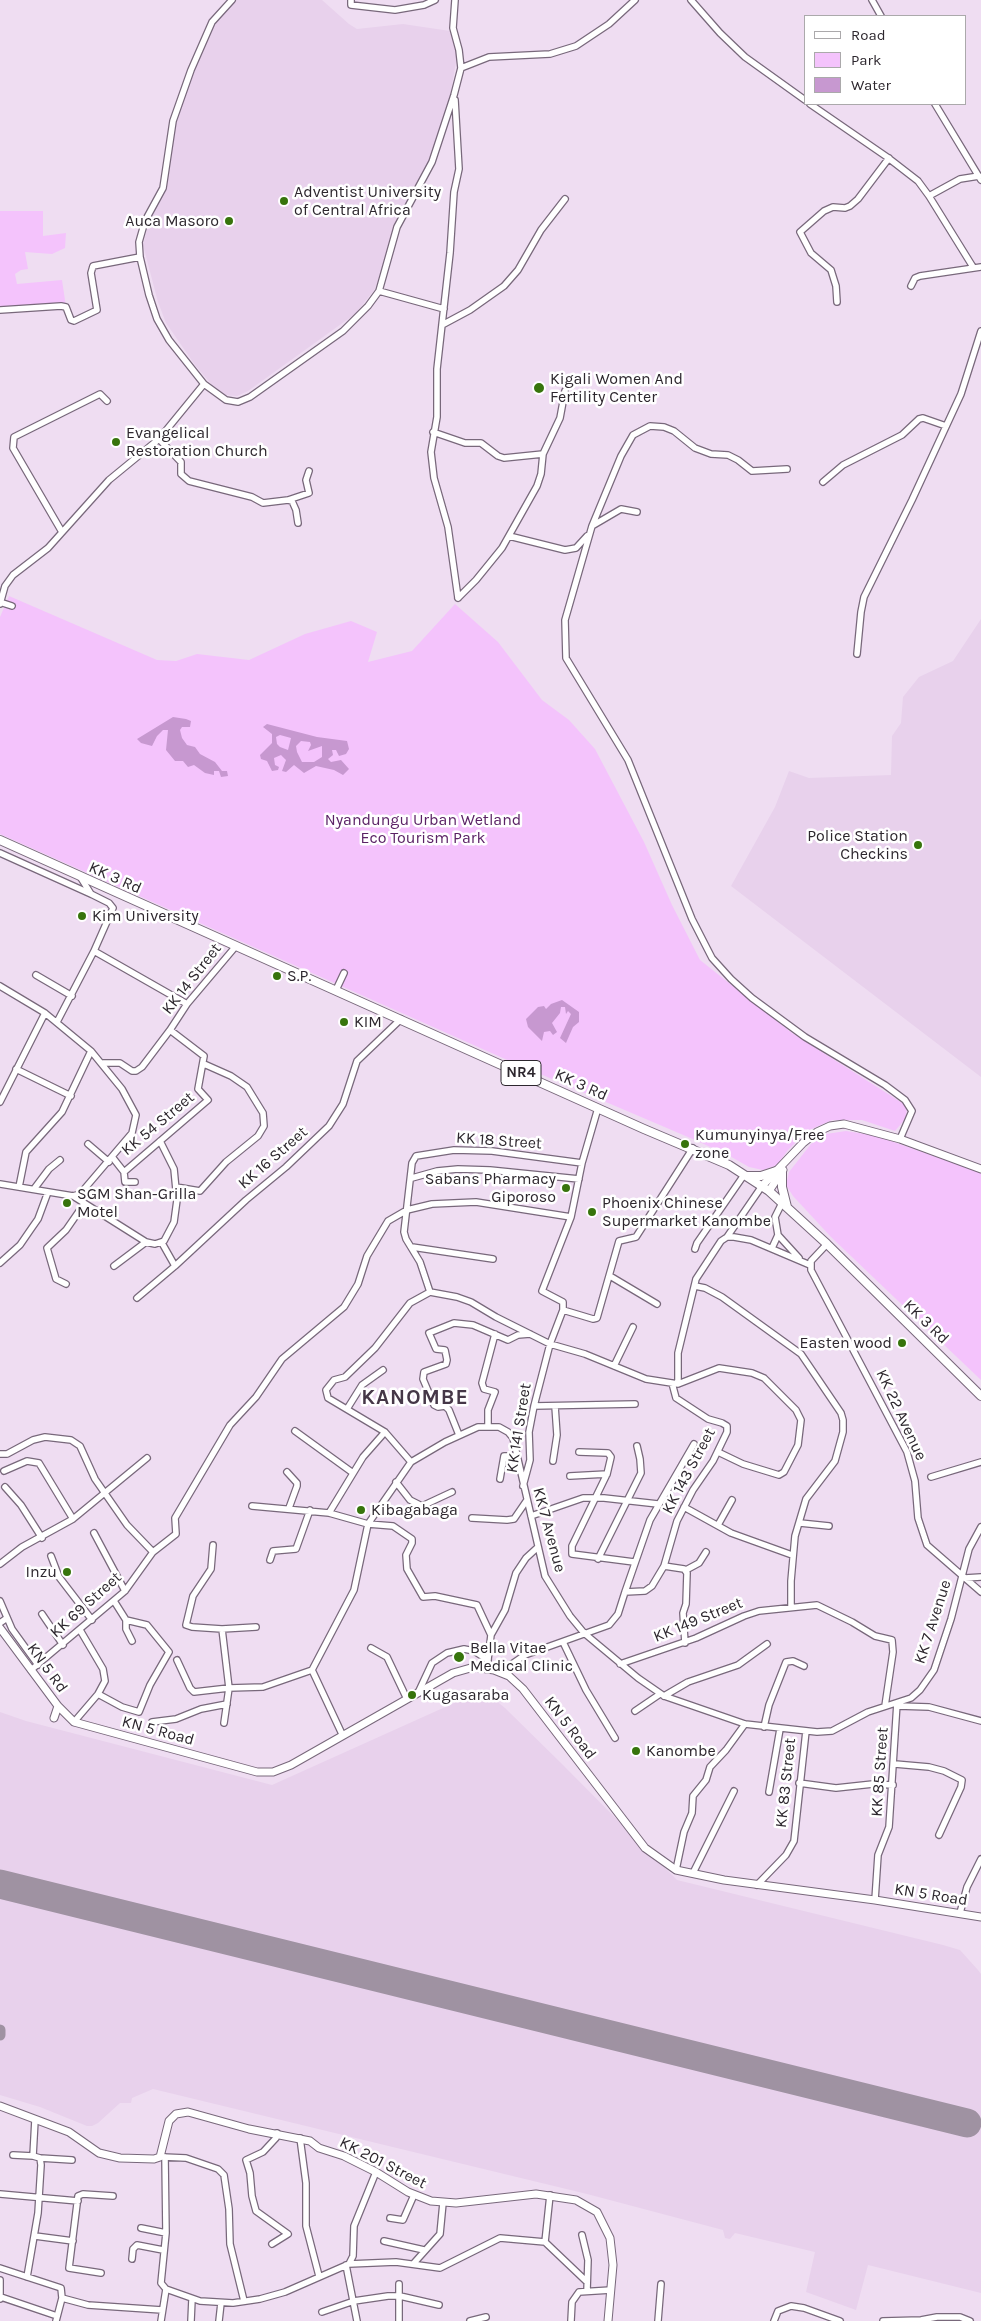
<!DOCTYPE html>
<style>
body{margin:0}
#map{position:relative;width:981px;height:2321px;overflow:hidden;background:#efddf2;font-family:Karla,sans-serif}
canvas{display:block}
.legend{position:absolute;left:804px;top:15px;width:162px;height:90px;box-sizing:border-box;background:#fff;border:1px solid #aba9ab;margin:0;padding:6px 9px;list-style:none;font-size:15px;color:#2d272e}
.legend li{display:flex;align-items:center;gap:10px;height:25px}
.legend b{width:25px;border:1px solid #aba9ab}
</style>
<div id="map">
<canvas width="981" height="2321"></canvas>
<ul class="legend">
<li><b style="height:6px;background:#fff"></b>Road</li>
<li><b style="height:14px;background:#f4c3fc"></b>Park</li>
<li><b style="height:14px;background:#c798d0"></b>Water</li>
</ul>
</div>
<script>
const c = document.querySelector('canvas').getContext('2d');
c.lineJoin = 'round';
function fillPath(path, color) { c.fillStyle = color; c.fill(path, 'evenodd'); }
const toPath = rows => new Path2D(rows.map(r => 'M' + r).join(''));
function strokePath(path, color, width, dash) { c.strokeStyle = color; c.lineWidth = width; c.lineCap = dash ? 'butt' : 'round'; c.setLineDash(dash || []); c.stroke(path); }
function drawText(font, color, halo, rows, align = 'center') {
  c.font = font + ' Karla,sans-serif'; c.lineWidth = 5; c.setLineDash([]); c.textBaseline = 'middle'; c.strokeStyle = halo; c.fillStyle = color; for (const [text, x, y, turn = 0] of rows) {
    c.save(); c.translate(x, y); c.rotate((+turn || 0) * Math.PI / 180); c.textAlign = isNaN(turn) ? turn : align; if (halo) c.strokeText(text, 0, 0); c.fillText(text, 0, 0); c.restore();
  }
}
fillPath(toPath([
 [235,0,322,0,349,24,357,29,403,24,450,31,457,57,449,102,430,164,396,225,375,289,355,314,248,391,237,396,225,395,212,385,195,365,166,323,158,302,143,245,151,214,164,193,177,116,201,47,211,25],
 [981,619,981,1077,731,886,775,807,789,771,809,778,891,775,892,736,901,723,903,697,919,677,953,661],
 [483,1690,505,1708,562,1764,677,1880,943,1945,960,1950,978,1970,981,1974,981,2293,868,2265,856,2310,806,2292,815,2252,735,2233,730,2239,725,2238,723,2230,587,2194,153,2089,132,2098,131,2103,120,2103,98,2123,92,2126,87,2126,40,2107,0,2095,0,1712,26,1721,272,1785]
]), '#e8d1ec');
fillPath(toPath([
 [0,211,43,211,43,236,66,233,65,248,52,254,25,252,28,269,21,270,15,274,17,284,62,280,66,307,0,310],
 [9,596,157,660,176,661,197,654,249,660,305,634,351,621,377,632,368,662,412,651,455,604,498,642,542,700,569,720,595,749,644,842,672,905,700,960,792,1033,907,1106,906,1118,895,1131,862,1120,832,1120,807,1131,788,1150,777,1165,763,1170,749,1167,728,1155,695,1140,505,1059,0,834,0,617],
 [846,1131,877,1136,981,1173,981,1380,831,1237,793,1196,786,1185,789,1172,811,1144,826,1134]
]), '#f4c3fc');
fillPath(toPath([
 [173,717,186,719,191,721,190,727,182,727,180,730,182,738,187,745,195,747,200,754,215,762,222,771,227,771,228,776,221,777,219,771,214,771,214,775,205,773,194,765,188,767,183,761,175,761,166,750,168,730,163,730,157,736,152,746,141,743,137,739],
 [267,724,317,737,347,741,349,749,346,754,339,756,336,750,332,750,333,755,328,759,331,762,341,760,349,769,343,775,334,770,316,766,304,773,294,765,286,772,282,771,286,760,281,755,274,758,275,765,279,767,278,770,272,771,267,761,261,759,260,755,272,743,272,734,263,727],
 [280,735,291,738,288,750,280,747,277,744,276,737],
 [301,741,310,742,311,745,308,751,322,746,322,757,314,762,302,762,297,752,296,746],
 [562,1000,579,1012,579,1022,573,1027,566,1043,560,1038,571,1014,568,1011,566,1014,565,1007,561,1007,560,1013,552,1023,557,1032,553,1035,550,1031,544,1032,542,1041,528,1027,526,1019,538,1007,544,1006,546,1009,551,1004]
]), '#c798d0');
strokePath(toPath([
 [0,2030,0,2035]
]), '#9f92a2', 11);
strokePath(toPath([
 [0,1884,967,2123]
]), '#9f92a2', 29);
const minor = toPath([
 [232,0,212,22,191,70,173,121,163,188,145,221,139,242,140,257,149,295,157,319,169,340,204,384,226,400,238,402,250,397,343,331,368,306,379,291,397,227,432,162,454,95,461,68,459,50,453,28,455,0],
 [351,0,351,5,395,10,424,5,435,0],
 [691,0,720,33,745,57,805,100],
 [872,0,881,16],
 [461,68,489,57,550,54,576,46,609,24,635,0],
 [455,100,459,169,454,192,450,253,437,369,437,417,431,452,434,478,448,527,458,598],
 [810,104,887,157,918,181,929,196,973,267],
 [935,104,981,180],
 [929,196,960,179,979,176],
 [911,286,915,278,920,276,981,267],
 [379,291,444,309],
 [837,302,836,286,831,270,811,253,800,232,824,211,833,207,845,208,850,206,858,199,889,158],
 [0,310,61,306,66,307,71,320,74,321,97,310,91,273,93,266,140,257],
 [442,325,470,310,504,286,518,270,541,230,565,199],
 [433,432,465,443,481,443,498,456,504,458,543,454],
 [159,439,181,462,181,474,189,481,252,497,263,503,288,500,292,501,296,510,298,523],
 [823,482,843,465,902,435,919,419,923,418,946,426],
 [288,500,309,493,306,480,309,471],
 [637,512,621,509,592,526,565,620,566,658,628,760,692,919,712,958,731,979,752,998,805,1037,885,1085,905,1100,912,1111,900,1139],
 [592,526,621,456,633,435,650,426,664,427,674,431,695,448,711,454,728,455,738,460,752,471,787,469],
 [62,532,13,448,14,437,100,394,107,401],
 [509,536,565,550,576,548,587,536],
 [458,598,476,580,502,548,537,486,541,474,543,454,560,418,565,391],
 [0,602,12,606],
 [0,604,5,586,13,575,48,548,109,480,159,439,204,384],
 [857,654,861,612,864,597,912,500,961,394,981,331],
 [0,853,91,894],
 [81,878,91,894,109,903,113,908,94,951],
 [36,975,72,996],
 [0,986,45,1013,91,1051,122,1089,136,1115,132,1133,80,1194,73,1196,0,1184],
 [336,990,344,973],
 [57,1022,94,951,187,1004],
 [170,1030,187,1004,236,946],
 [103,1063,120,1063,132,1071,136,1071,142,1067,170,1030,204,1056,198,1089,208,1100,124,1172],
 [16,1069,71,1096],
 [0,1102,45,1013],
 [88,1144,109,1162],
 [113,1158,124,1172,125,1182,135,1182],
 [412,1178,437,1171,458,1169,490,1170,579,1179],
 [19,1187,26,1152,62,1112,91,1051],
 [176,1187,200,1191,226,1162,258,1136,264,1126,263,1113,247,1087,231,1076,204,1064],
 [34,1189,49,1169,60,1160],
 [73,1196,146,1242,155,1244,164,1241,174,1222,177,1200,174,1169,160,1141],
 [782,1203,775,1217,778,1235,799,1258],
 [727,1237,762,1186],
 [162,1243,175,1266],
 [827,1244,811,1261,811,1270,907,1452,915,1481,918,1518,927,1545,981,1592],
 [412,1247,493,1259],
 [772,1248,778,1235],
 [695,1249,697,1243,744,1175],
 [0,1263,20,1245,31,1229,38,1219,48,1192],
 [114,1266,146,1242],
 [610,1276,657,1304],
 [66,1284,56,1279,47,1248,66,1230,84,1204],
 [695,1286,705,1288,722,1297,801,1354,841,1413,843,1420,843,1432,835,1461,806,1499,795,1536,791,1581,791,1607],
 [430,1292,457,1297,471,1302,496,1317,550,1344,585,1354,646,1379,678,1384,719,1368,752,1373,764,1378,796,1410,801,1420,798,1445,784,1472,779,1475,743,1464,718,1452],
 [430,1292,420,1262,406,1239,404,1232,412,1163,416,1156,454,1150,492,1151,582,1163],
 [137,1298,175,1266,246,1200,286,1167,329,1126,343,1104,357,1061,401,1019],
 [563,1310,563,1302,542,1291,571,1217,582,1163,598,1108],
 [614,1366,633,1327],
 [678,1384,678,1353,696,1279,721,1241,727,1237,734,1237,751,1240,810,1265],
 [534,1406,635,1404],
 [347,1409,362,1385,383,1370],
 [488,1426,488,1410,495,1392,484,1389,482,1383,495,1334],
 [295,1431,353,1473],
 [459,1435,449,1410,445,1406,438,1407,434,1405,423,1379,424,1372,446,1364,447,1360,445,1350,436,1349,429,1333,454,1323,473,1325,508,1340,518,1335,530,1334],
 [579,1452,608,1453,611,1457,607,1474,572,1546,572,1554,634,1562],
 [0,1454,7,1454,33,1440,45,1437,71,1440,80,1446,95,1479,127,1525,153,1552],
 [553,1461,557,1435,555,1406],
 [411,1462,385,1432,328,1398,326,1390,334,1380,345,1377,375,1348,410,1303,430,1292],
 [4,1471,27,1461,39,1463,73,1519],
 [287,1472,297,1483,297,1486,289,1508],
 [570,1476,607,1474],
 [931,1477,981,1462],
 [500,1479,504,1456,517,1456],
 [396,1482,410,1500,422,1506,452,1492],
 [523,1486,530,1460,529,1432,534,1406,550,1344,563,1310,593,1319,597,1318,619,1241,636,1237,693,1148],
 [5,1487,21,1505,42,1538],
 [252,1506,329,1513,368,1524,393,1526,412,1539,412,1543,406,1555,407,1569,423,1597,435,1596,477,1605,491,1635],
 [684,1507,731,1533,792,1555],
 [329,1513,363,1457,385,1432],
 [531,1516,583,1498,604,1498,658,1504],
 [472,1518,507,1520,514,1519,527,1500],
 [800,1523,829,1526],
 [718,1525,732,1500],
 [94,1533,125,1591],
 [213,1545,211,1569,193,1596,186,1625,192,1627,222,1629,256,1627],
 [51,1556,59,1577,92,1620],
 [598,1559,641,1473,640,1459,637,1446],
 [270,1560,273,1551,296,1549,310,1510],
 [0,1564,22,1547,73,1519,147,1458],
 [664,1566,684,1569,687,1573,686,1604,683,1613,685,1643],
 [686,1570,699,1563,706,1552],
 [965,1578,981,1577],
 [625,1592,650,1520,694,1444],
 [0,1601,12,1629,38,1665],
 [42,1614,63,1645],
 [126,1620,126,1629,132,1641],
 [0,1623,7,1618],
 [222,1629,229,1688,224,1723],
 [563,1642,586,1690,615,1738],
 [371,1648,387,1657,407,1699],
 [177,1660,190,1688,194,1692,229,1688,263,1687,312,1670],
 [620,1664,696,1638,744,1616,759,1611,817,1605,852,1622,875,1636,892,1640,893,1652,885,1706],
 [487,1668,491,1635,505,1610,516,1573,526,1558,538,1547],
 [31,1670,125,1591,153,1552,176,1534,175,1518,230,1425,256,1397,282,1359,344,1307,358,1284,367,1256,388,1221,407,1210,432,1204,476,1202,571,1217],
 [500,1672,525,1655,609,1625,618,1614,625,1592,645,1591,652,1586,664,1566,677,1521,693,1490,713,1461,727,1432,727,1426,722,1423,708,1419,676,1398,672,1383],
 [418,1693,432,1663,447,1653,464,1649,474,1651,488,1660],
 [98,1694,122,1707,139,1712,150,1685,169,1652,147,1625,126,1620,114,1601],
 [664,1696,688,1682,738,1665,767,1644],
 [898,1706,929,1707,981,1721],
 [635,1711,660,1694],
 [74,1722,98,1694,105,1681,103,1669,80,1630],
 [152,1722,176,1719,201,1709,227,1704],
 [764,1727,769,1705,786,1662,793,1661,804,1666],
 [342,1734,312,1670,354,1590,368,1524,411,1462,445,1442,478,1427,499,1427,508,1432,513,1438,545,1576,570,1616,584,1633,638,1678,664,1696,745,1724,817,1732,832,1731,868,1712,911,1698,920,1690,934,1670,951,1619,969,1549,981,1527],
 [895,1764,929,1767,944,1771,962,1780,961,1787,939,1835],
 [799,1783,836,1788,873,1784,893,1785],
 [769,1792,780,1729],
 [676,1870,684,1832,692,1813,693,1796,706,1780,710,1767,726,1750,745,1724],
 [693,1873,734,1791],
 [757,1885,786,1855,794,1841,806,1731],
 [875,1900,878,1855,889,1827,897,1703],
 [960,1913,967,1887,981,1859],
 [300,2138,306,2183,306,2226,319,2276],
 [13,2155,33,2156],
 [163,2157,186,2158,218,2169,224,2175,229,2209,230,2244,244,2301],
 [165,2157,166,2233,161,2283,166,2289,200,2301,233,2303,260,2299,285,2292,349,2264,396,2262,440,2268,500,2238,545,2242],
 [40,2158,72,2160],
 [0,2194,78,2201],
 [550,2195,545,2242,586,2281],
 [390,2218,403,2220,414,2195],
 [141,2228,166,2233],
 [582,2235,588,2260,587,2291],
 [35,2236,73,2241],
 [384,2241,424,2250],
 [272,2244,288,2234,256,2211,252,2196,250,2173,246,2160,263,2152,276,2138,277,2133],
 [132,2259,133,2249,137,2245,163,2250],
 [414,2263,440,2234,443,2203],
 [349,2264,353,2256,354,2226,376,2172],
 [346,2265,357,2321],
 [0,2268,61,2288,62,2298,56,2321],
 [101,2273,69,2268,78,2196,83,2194,113,2196],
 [27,2277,38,2213,41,2165,40,2158,33,2156,35,2120],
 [0,2280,0,2299],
 [1,2297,57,2316],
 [62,2298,88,2305,162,2310],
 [322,2312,354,2301,388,2296,400,2296,439,2305],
 [161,2321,166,2289],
 [191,2321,192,2299],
 [219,2321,221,2303],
 [399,2321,399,2284],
 [470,2321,486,2317],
 [571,2321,572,2302,579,2292,611,2290],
 [658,2321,661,2284],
 [774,2321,778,2311,791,2306,804,2308,840,2321],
 [883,2321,921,2320,937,2317,960,2317,970,2321]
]);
const major = toPath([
 [762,1186,803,1143,817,1132,830,1126,844,1124,900,1139,981,1169],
 [769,1191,783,1170],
 [0,1628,58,1706,74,1722,257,1772,273,1772,291,1765,453,1673,474,1667,494,1670,509,1676,523,1689,645,1848,676,1870,724,1880,875,1900,981,1917],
 [54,1718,58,1706],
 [0,2106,69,2132,99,2153,120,2158,154,2159,160,2157,169,2121,176,2114,188,2112,249,2129,310,2141,319,2148,344,2156,376,2172,408,2192,431,2201,456,2203,536,2194,576,2200,597,2212,610,2238,613,2265,608,2321]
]);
const highway = toPath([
 [0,840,644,1129,729,1165,769,1191,827,1244,981,1396],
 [782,1173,782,1187,787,1207],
 [747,1176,761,1176,779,1170]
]);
strokePath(minor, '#78687b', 8);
strokePath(major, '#78687b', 9);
strokePath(highway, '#78687b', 10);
strokePath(minor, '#fff', 5.5);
strokePath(major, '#fff', 7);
strokePath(highway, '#fff', 8);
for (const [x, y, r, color] of [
 [284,201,5,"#37740c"],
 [229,221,5,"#37740c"],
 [539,388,6,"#37740c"],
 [116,442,5,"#37740c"],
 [918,845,5,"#37740c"],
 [82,916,5,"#37740c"],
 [277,976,5,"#37740c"],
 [344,1022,5,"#37740c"],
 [685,1144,5,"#37740c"],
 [566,1188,5,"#37740c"],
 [67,1203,5,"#37740c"],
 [592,1212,5,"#37740c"],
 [902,1343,5,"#37740c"],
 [361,1510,5,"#37740c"],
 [67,1572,5,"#37740c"],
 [459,1657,6,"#37740c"],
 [412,1695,5,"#37740c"],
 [636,1751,5,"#37740c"]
]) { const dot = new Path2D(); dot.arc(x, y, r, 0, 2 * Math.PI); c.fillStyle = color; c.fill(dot); strokePath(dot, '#fff', 2); }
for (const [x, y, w] of [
 [521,1073,40]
]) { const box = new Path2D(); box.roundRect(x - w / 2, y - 12.5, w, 25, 4); c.fillStyle = '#fff'; c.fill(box); strokePath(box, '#2d272e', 1); }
drawText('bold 15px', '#2d272e', null, [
 ["NR4",521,1073]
]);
drawText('16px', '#2d272e', '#fff', [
 ["Adventist University",294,192],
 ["of Central Africa",294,210],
 ["Auca Masoro",219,221,"right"],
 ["Kigali Women And",550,379],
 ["Fertility Center",550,397],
 ["Evangelical",126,433],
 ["Restoration Church",126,451],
 ["Police Station",908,836,"right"],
 ["Checkins",908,854,"right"],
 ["Kim University",92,916],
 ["S.P.",287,976],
 ["KIM",354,1022],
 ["Kumunyinya/Free",695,1135],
 ["zone",695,1153],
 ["Sabans Pharmacy",556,1179,"right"],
 ["Giporoso",556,1197,"right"],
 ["SGM Shan-Grilla",77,1194],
 ["Motel",77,1212],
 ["Phoenix Chinese",602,1203],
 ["Supermarket Kanombe",602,1221],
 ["Easten wood",892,1343,"right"],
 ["Kibagabaga",371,1510],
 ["Inzu",57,1572,"right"],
 ["Bella Vitae",470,1648],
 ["Medical Clinic",470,1666],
 ["Kugasaraba",422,1695],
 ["Kanombe",646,1751]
], 'left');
drawText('16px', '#5b2266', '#fff', [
 ["Nyandungu Urban Wetland",423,820],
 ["Eco Tourism Park",423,838]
]);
drawText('16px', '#2d272e', '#fff', [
 ["KK 3 Rd",115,878,24],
 ["KK 14 Street",192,979,-52],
 ["KK 3 Rd",581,1085,24],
 ["KK 54 Street",158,1124,-40],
 ["KK 18 Street",499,1141,4],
 ["KK 16 Street",273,1158,-41],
 ["KK 3 Rd",926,1322,44],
 ["KK 22 Avenue",901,1415,65],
 ["KK 141 Street",519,1428,-81],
 ["KK 143 Street",689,1471,-62],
 ["KK 7 Avenue",549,1530,75],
 ["KK 69 Street",86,1605,-42],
 ["KK 149 Street",698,1620,-22],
 ["KK 7 Avenue",933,1622,-72],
 ["KN 5 Rd",47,1668,54],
 ["KN 5 Road",570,1728,53],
 ["KN 5 Road",158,1731,15],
 ["KK 85 Street",880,1772,-86],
 ["KK 83 Street",786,1783,-84],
 ["KN 5 Road",931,1895,9],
 ["KK 201 Street",383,2163,27]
]);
c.letterSpacing = '1px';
drawText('bold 21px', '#453747', '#fff', [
 ["KANOMBE",415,1398]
]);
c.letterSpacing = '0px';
</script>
